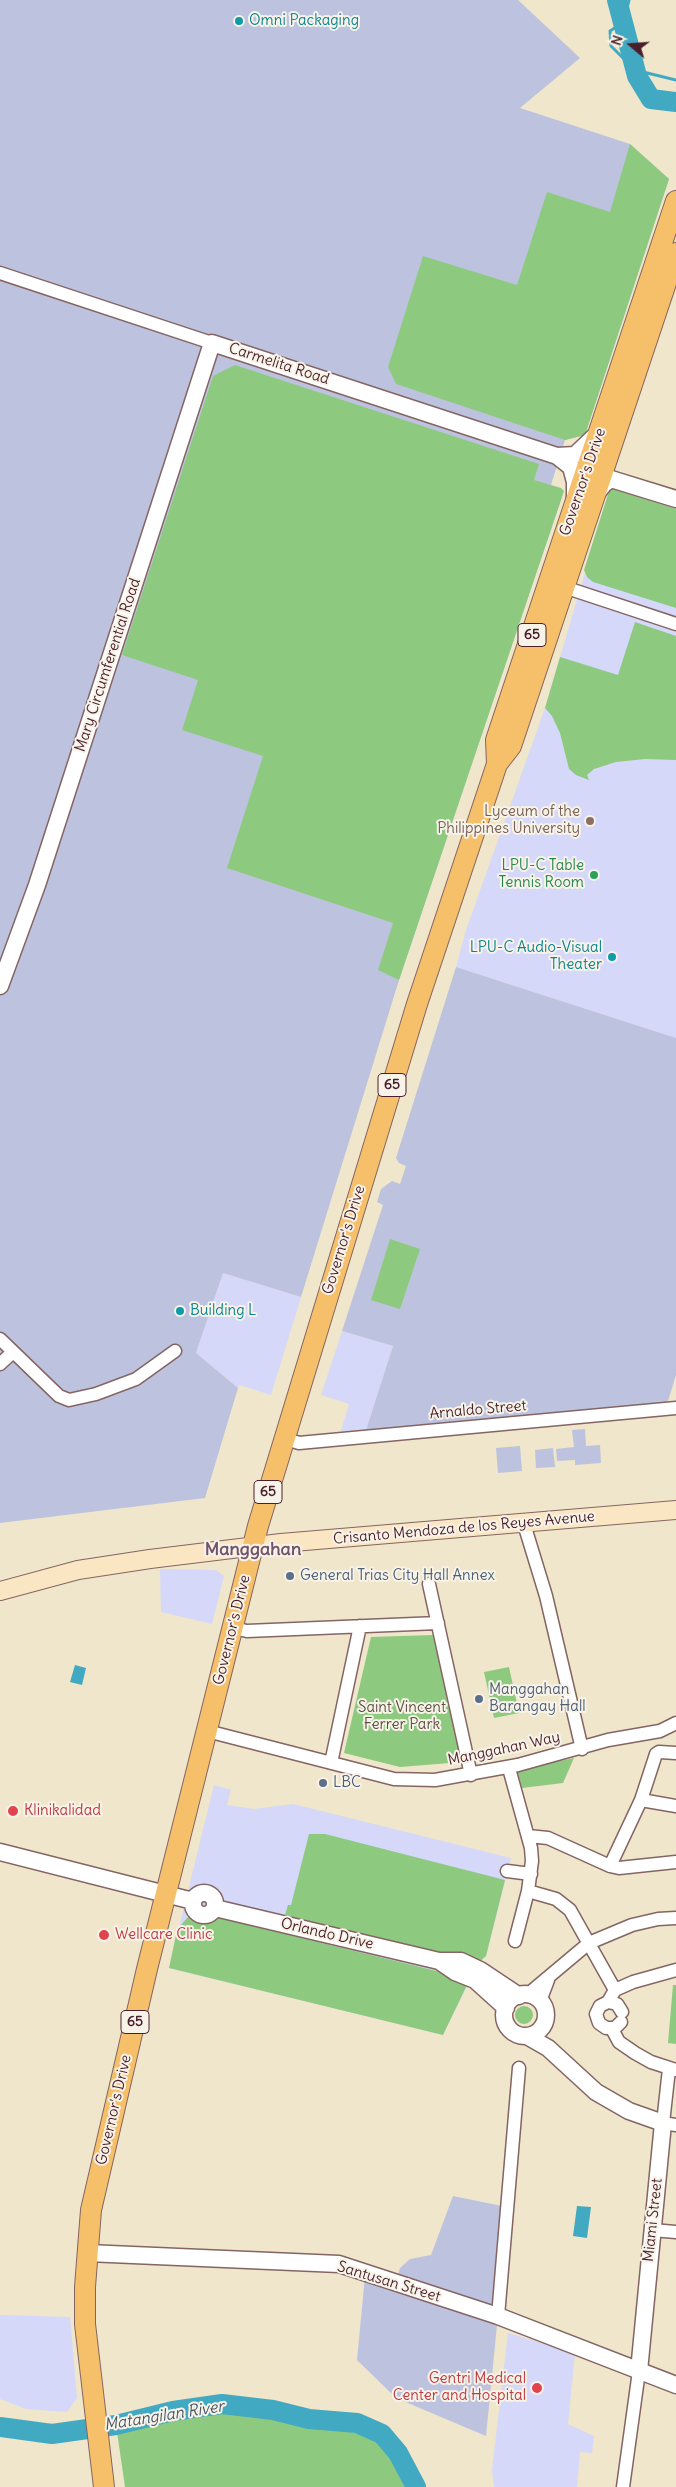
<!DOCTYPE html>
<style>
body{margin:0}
#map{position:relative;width:676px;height:2487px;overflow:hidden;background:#efe6cb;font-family:Delius,sans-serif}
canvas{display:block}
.north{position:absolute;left:606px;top:20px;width:50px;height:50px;-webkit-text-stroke:4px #f7f3e8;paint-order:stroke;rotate:288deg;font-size:14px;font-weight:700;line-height:20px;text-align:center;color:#4a1f2b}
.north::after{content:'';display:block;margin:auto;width:18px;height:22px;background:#4a1f2b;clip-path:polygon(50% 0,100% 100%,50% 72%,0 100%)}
</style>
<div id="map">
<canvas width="676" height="2487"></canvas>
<div class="north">N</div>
</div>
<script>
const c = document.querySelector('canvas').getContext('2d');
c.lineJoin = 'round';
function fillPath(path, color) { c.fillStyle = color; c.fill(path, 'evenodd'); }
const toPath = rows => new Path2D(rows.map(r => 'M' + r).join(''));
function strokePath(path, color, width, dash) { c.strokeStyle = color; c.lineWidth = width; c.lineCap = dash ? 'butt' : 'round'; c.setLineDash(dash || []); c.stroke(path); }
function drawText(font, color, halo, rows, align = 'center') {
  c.font = font + ' Delius,sans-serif'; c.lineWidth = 4; c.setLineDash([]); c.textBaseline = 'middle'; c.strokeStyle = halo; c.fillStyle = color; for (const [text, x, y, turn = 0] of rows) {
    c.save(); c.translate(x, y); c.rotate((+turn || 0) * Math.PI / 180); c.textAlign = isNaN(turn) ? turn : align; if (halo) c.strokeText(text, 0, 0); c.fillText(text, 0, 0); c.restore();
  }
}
fillPath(toPath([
 [610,488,676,509,676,1038,456,967,466,930,545,708],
 [223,1273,301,1297,271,1395,239,1385,238,1388,196,1353],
 [342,1331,393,1346,366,1430,341,1431,349,1404,321,1395],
 [160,1569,216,1570,224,1576,212,1624,161,1612],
 [214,1785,231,1790,227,1805,254,1809,293,1804,511,1858,486,1956,478,1964,443,2035,169,1968],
 [0,2315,70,2317,77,2398,67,2412,26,2409,0,2399],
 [508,2333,575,2353,568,2424,594,2436,592,2453,580,2452,577,2487,494,2487,492,2470]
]), '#d5d8f9');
fillPath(toPath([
 [0,0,518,0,580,58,520,108,630,144,669,179,585,435,565,440,551,485,564,491,399,980,301,1297,223,1273,196,1353,238,1388,205,1498,0,1523],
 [456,967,676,1038,676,1375,668,1401,662,1405,366,1430,393,1346,342,1331,383,1205,377,1202,381,1189,392,1181,400,1184,406,1166,399,1163,396,1158],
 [585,1429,586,1446,600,1445,601,1463,575,1465,575,1460,557,1461,556,1449,574,1447,572,1430],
 [520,1446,522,1471,498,1473,496,1448],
 [553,1448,555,1467,536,1468,535,1450],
 [453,2196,502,2206,497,2325,486,2436,396,2398,357,2360,365,2276,394,2289,400,2268,410,2259,431,2255]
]), '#bdc3de');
fillPath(toPath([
 [630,144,669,179,585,435,565,440,396,384,388,367,423,256,517,285,547,192,610,212],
 [235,365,539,464,534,480,561,488,564,491,399,980,378,970,393,923,227,868,263,756,182,730,198,680,122,655,213,376],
 [610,488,676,509,676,608,593,582,587,577,584,570],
 [635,622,676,636,676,760,645,759,616,762,594,769,587,775,589,780,576,775,569,769,560,733,552,716,545,708,560,657,618,675],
 [390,1239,420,1249,400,1309,371,1300],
 [433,1635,462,1762,400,1767,344,1753,371,1637],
 [509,1667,519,1713,494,1718,484,1672],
 [574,1758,563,1783,522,1788,517,1770],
 [309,1834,325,1834,505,1880,486,1956,478,1963,285,1915,288,1905,291,1905],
 [195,1916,219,1918,449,1974,467,1985,443,2035,169,1968,176,1935,181,1925,188,1917],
 [673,1985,676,1985,676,2044,668,2043],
 '515 2015a9 9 0 1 1 18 0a9 9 0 1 1-18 0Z',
 [222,2404,273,2410,309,2419,357,2423,382,2434,398,2453,416,2487,125,2487,116,2425,173,2411]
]), '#8dca80');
fillPath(toPath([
 [75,1665,86,1668,82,1685,70,1682],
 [577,2206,591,2207,587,2238,573,2236]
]), '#42a9c2');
strokePath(toPath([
 [629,0,624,22,610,31,611,46,635,70,676,80]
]), '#42a9c2', 3);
strokePath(toPath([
 [617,0,637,76,651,99,676,102],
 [0,2427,52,2434,116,2425,173,2411,222,2404,273,2410,309,2419,357,2423,382,2434,398,2453,416,2487]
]), '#42a9c2', 20);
const minor = toPath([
 [0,273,212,343],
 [564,587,676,624],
 [0,1339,59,1396,69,1400,96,1394,136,1379,175,1351],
 [0,1364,13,1352],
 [283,1438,299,1443,676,1408],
 [524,1524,546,1596,582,1749],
 [429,1584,471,1775],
 [233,1628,247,1631,438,1623],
 [207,1731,394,1779,435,1780,518,1765,608,1740,660,1731,676,1723],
 [331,1763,360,1626],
 [510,1772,531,1848,532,1861,528,1891,515,1941],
 [641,1800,676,1806],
 [528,1836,548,1838,610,1866,619,1868,676,1862],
 [610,1866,641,1800,656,1754,659,1752,676,1753],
 [507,1871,531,1874],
 [528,1891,556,1899,570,1910,615,1990],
 [527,1995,589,1943,632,1925,658,1919,676,1918],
 [540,2001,548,1980],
 [608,2002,615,1990,633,1982,676,1970],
 [621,2022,615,2028,606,2028,599,2023,596,2014,600,2006,608,2002,617,2004,622,2012],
 [612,2029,619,2042,635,2053,651,2062,676,2070],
 [669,2069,663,2123,676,2125],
 [652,2230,676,2232],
 [498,2316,519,2068],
 [623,2487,639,2371]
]);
const tertiary = toPath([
 [557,456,571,467,575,482,575,499],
 [596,494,604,484,611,479,676,499],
 [0,986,37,885,212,343,557,456,575,455,598,433],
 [0,1852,193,1901],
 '193 1904a11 11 0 1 1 22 0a11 11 0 1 1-22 0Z',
 [215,1908,439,1961,461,1961,480,1970,519,1996],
 [439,1961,455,1972,475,1980,506,2008],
 '504 2015a21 21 0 1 1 42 0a21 21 0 1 1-42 0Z',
 [527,2036,548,2048,596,2092,629,2111,663,2123,639,2371],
 [87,2253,339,2264,498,2316,676,2385]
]);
const secondary = toPath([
 [0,1591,78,1570,150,1559,281,1543,676,1510]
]);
const primary = toPath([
 [497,764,496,740,676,201],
 [104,2487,85,2324,85,2287,91,2210,147,1969,258,1526,417,1004,497,764,511,746,676,253]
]);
strokePath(minor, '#846563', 15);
strokePath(tertiary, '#846563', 19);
strokePath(secondary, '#846563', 20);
strokePath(primary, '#846563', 22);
strokePath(minor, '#fff', 12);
strokePath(tertiary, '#fff', 16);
strokePath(secondary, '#fbe6c4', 18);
strokePath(primary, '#f6c06b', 20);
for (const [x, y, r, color] of [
 [239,21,5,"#0f9aa8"],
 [590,821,5,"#8d6e63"],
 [594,875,5,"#2e9e5b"],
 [612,957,5,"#0f9aa8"],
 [180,1311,5,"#0f9aa8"],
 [290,1576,5,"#5c6f8a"],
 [479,1699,5,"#5c6f8a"],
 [323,1783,5,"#5c6f8a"],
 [13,1811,6,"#e0444e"],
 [104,1935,6,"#e0444e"],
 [537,2388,6,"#e0444e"]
]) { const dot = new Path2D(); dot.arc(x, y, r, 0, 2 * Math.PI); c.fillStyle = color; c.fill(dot); strokePath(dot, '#f7f3e8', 2); }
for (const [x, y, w] of [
 [532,635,28],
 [392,1085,28],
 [268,1492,28],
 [135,2022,28]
]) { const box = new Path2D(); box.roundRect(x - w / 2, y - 11.5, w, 23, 4); c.fillStyle = '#f7f3e8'; c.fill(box); strokePath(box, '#4a1f2b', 1); }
drawText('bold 14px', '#4a1f2b', null, [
 ["65",532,635],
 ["65",392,1085],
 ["65",268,1492],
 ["65",135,2022]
]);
drawText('15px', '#0d838f', '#f7f3e8', [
 ["Omni Packaging",249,21],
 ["LPU-C Audio-Visual",602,948,"right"],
 ["Theater",602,965,"right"],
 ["Building L",190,1311]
], 'left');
drawText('15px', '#4a1f2b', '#f7f3e8', [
 ["Carmelita Road",279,364,18],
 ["Governor's Drive",583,482,-71],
 ["Mary Circumferential Road",108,665,-72],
 ["Governor's Drive",344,1240,-73],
 ["Arnaldo Street",478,1410,-5],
 ["Crisanto Mendoza de los Reyes Avenue",464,1528,-5],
 ["Governor's Drive",232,1630,-76],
 ["Manggahan Way",504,1749,-12],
 ["Orlando Drive",327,1934,13],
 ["Governor's Drive",114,2110,-77],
 ["Miami Street",653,2220,-84],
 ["Santusan Street",389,2282,17]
]);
drawText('15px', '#785e54', '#f7f3e8', [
 ["Lyceum of the",580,812],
 ["Philippines University",580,829]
], 'right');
drawText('15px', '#27864d', '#f7f3e8', [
 ["LPU-C Table",584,866],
 ["Tennis Room",584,883]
], 'right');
drawText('15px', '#4e5e75', '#f7f3e8', [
 ["General Trias City Hall Annex",300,1576],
 ["Manggahan",489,1690],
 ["Barangay Hall",489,1707],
 ["LBC",333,1783]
], 'left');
drawText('15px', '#5e5244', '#f7f3e8', [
 ["Saint Vincent",402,1708],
 ["Ferrer Park",402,1725]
]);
drawText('15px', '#be3a42', '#f7f3e8', [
 ["Klinikalidad",24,1811],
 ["Wellcare Clinic",115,1935],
 ["Gentri Medical",526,2379,"right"],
 ["Center and Hospital",526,2396,"right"]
], 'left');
drawText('italic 16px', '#475667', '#f7f3e8', [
 ["Matangilan River",164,2416,-9]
]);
drawText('bold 18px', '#71536b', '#f7f3e8', [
 ["Manggahan",253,1550]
]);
</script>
